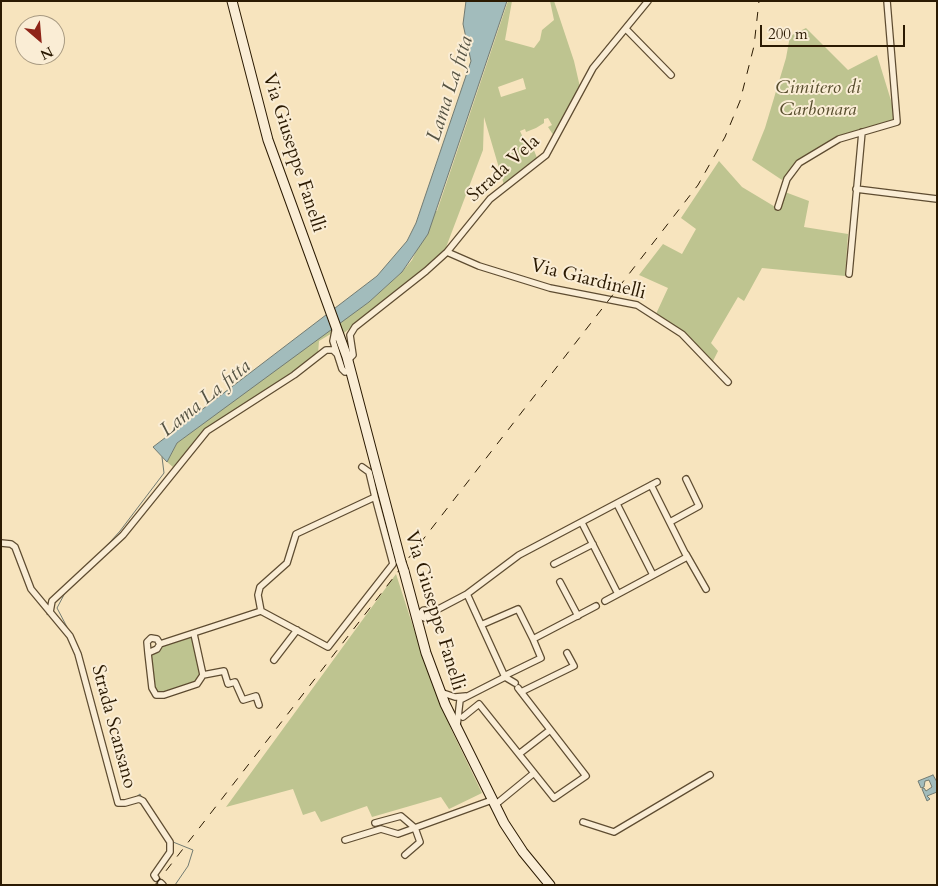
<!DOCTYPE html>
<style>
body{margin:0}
#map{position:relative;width:938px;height:886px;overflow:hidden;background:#f7e4be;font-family:Cardo,serif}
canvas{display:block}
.frame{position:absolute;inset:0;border:2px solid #2b1a02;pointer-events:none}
.north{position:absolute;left:15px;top:15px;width:50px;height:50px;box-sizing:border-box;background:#faedd5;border:1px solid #a79981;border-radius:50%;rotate:153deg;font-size:14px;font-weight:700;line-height:20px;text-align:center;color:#2b1a02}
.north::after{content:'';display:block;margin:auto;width:18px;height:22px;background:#8f2418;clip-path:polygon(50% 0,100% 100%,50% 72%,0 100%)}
.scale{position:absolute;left:760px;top:25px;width:145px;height:22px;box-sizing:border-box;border:2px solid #2b1a02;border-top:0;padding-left:6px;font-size:15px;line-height:18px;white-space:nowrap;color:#2b1a02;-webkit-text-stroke:4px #faedd5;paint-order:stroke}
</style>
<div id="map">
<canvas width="938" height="886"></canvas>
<div class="frame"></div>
<div class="north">N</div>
<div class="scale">200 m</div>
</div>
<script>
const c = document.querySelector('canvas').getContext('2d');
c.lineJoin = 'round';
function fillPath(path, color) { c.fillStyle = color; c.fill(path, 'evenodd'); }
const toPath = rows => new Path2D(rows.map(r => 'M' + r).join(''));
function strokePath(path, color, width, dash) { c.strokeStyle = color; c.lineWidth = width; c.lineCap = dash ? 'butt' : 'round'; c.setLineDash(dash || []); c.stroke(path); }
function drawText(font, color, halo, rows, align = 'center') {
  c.font = font + ' Cardo,serif'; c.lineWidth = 4; c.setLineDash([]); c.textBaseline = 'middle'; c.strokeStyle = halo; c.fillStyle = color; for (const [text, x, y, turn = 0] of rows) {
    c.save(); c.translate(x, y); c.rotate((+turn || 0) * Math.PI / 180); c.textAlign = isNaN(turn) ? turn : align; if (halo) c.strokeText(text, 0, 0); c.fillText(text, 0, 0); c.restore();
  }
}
fillPath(toPath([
 [508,1,512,1,505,40,534,48,540,40,542,30,554,20,550,1,554,1,574,61,580,87,556,139,548,127,552,125,548,118,544,119,544,123,536,128,526,132,525,129,520,131,525,142,530,140,537,158,504,185,484,117,483,150,445,250,423,271,344,333,339,322,369,302,402,272,412,260,435,211,437,211],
 [523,78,526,89,501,97,498,87],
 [806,28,848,70,877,55,897,120,838,138,796,162,782,180,752,160,765,128,786,58,790,36],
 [719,161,742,187,777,208,785,192,809,201,804,227,848,234,845,276,762,268,744,301,738,297,711,343,718,351,712,363,683,333,656,314,668,288,639,275,663,244,682,254,696,229,681,218],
 [332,327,334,332,319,341,318,354,293,373,206,428,173,467,167,462,177,443],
 [396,574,422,654,451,729,482,793,449,809,441,797,372,817,367,806,321,822,315,811,303,815,293,789,226,807],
 [193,636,200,674,196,683,159,693,154,687,150,655,161,650,162,646]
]), '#bec490');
const water = toPath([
 [466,1,507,1,428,234,402,272,369,302,177,443,167,462,153,447,377,276,407,241,416,223,471,61,463,24,466,1],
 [933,775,937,782,937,792,927,796,930,799,927,801,922,789,924,788,926,791,932,787,929,780,925,781,924,787,921,788,918,781,933,775]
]);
fillPath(water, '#a2bcbc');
strokePath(water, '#727b72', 1);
strokePath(toPath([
 [102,551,120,531,164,473,162,457],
 [66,591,57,608,67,627],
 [136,797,140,794,142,798],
 [173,842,193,850,188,866,175,885]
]), '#727b72', 1);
const minor = toPath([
 [626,29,671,75],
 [856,189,937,199],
 [778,207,787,179,799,163,839,139,897,122,887,1],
 [447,252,479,266,550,288,637,305,682,334,728,382],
 [849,274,862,132],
 [335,331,333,341,342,369,345,372,351,371],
 [348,360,353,355,350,335,355,327,426,271,447,252,490,199,546,155,593,68,648,1],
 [617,504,653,575],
 [670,522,699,506,686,479],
 [582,523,618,594],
 [1,543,11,544,15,547,31,589,70,636,78,654,118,803,125,803,139,799,143,801,170,842,170,852,154,875,156,878],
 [686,554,706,589],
 [554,564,593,544],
 [560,582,578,616],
 [605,601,687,557,651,485],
 '421 614a4 4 0 1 1 8 0a4 4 0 1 1-8 0Z',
 [261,611,258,595,260,587,287,563,296,534,375,497,369,472,362,467],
 [50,612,52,601,123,535,207,431,294,375,326,350,333,350,337,354],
 [429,614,467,594],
 [481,625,518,609,533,639,541,658,504,676],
 [533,639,596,606],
 [160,644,157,649,148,653,152,688,156,695,164,695,197,684,203,675,194,634],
 [148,653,147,642,151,638,157,639,160,644,261,611,328,647,393,564,375,497],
 [274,660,297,630],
 [203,675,224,671,228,684,235,682,243,700,256,696,259,705],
 [515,683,505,677,467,594,519,555,657,482],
 [440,692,455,697,466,696],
 [521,692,574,666,567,653],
 [463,717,479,704,554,798,586,776,518,688],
 [457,726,460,700,505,677],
 [519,754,550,730],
 [495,805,534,773],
 [583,822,614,832,710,775],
 [375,823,401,816,415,828,420,842,405,855],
 [345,840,381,829,398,834,492,800],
 [161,883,163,885]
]);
const secondary = toPath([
 [232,1,268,140,347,357,401,562],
 [404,571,426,653,445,704,504,823,523,852,550,885]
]);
strokePath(minor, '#5e4c31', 8);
strokePath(secondary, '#2b1a02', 11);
strokePath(minor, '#faedd5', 5.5);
strokePath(secondary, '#faedd5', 9);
strokePath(toPath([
 [155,885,698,185,725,137,740,101,754,46,759,1]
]), '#2b1a02', 1, [9, 9]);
const secondaryBridge = toPath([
 [401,562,404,571]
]);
strokePath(secondaryBridge, '#2b1a02', 11, []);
strokePath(secondaryBridge, '#faedd5', 9);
drawText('italic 19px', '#574d2d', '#faedd5', [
 ["Cimitero di",818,89],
 ["Carbonara",818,111]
]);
drawText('19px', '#2b1a02', '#faedd5', [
 ["Via Giuseppe Fanelli",293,153,72],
 ["Strada Vela",504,169,-42],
 ["Via Giardinelli",588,280,14],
 ["Via Giuseppe Fanelli",434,611,73],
 ["Strada Scansano",113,727,75]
]);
drawText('italic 20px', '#555343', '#faedd5', [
 ["Lama La fitta",451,89,-72],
 ["Lama La fitta",206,399,-39]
]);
</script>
